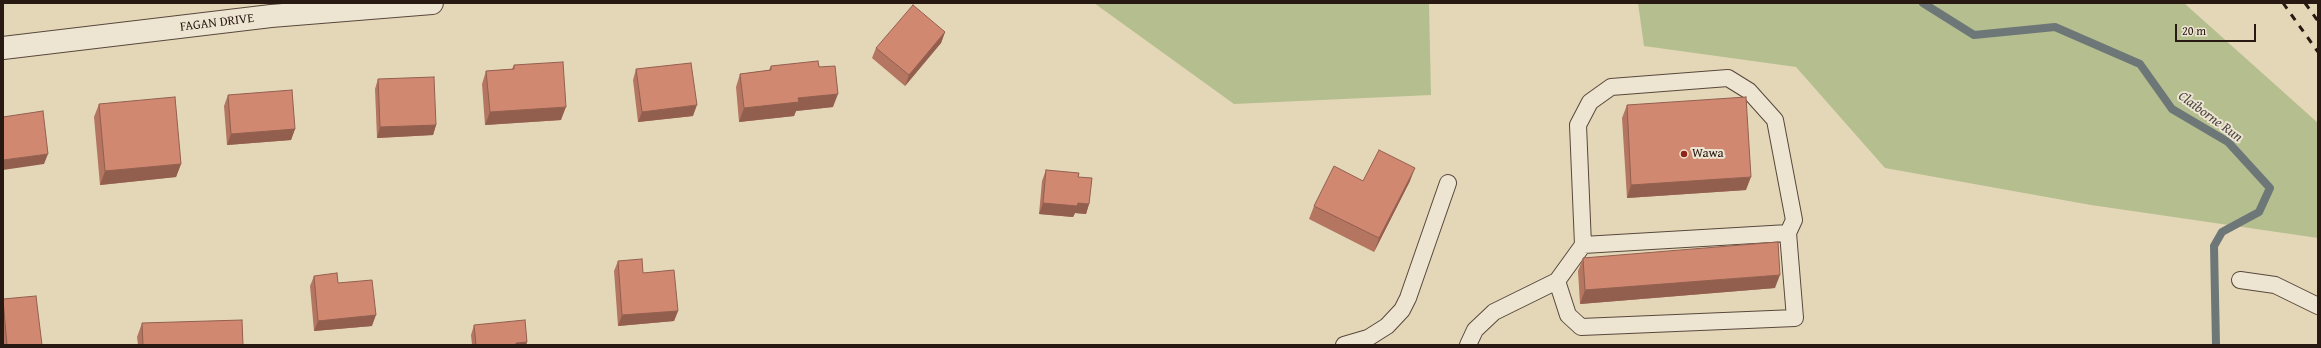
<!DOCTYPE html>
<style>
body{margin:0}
#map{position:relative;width:2321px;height:348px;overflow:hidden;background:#e4d7b8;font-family:"Gentium Book Plus",serif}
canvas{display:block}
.frame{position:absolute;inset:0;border:4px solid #291913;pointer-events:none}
.scale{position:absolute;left:2175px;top:24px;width:81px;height:18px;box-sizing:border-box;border:2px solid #291913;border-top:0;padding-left:5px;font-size:12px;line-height:14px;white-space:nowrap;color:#291913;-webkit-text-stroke:3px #ede5d1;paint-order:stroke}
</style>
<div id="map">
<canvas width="2321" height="348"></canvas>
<div class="frame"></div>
<div class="scale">20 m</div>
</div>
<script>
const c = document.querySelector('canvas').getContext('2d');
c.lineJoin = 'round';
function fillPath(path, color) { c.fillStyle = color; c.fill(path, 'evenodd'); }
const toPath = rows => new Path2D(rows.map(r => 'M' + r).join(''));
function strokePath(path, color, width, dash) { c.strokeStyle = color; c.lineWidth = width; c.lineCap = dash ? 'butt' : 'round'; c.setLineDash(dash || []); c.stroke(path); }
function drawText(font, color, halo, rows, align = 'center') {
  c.font = font + ' "Gentium Book Plus",serif'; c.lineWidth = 4; c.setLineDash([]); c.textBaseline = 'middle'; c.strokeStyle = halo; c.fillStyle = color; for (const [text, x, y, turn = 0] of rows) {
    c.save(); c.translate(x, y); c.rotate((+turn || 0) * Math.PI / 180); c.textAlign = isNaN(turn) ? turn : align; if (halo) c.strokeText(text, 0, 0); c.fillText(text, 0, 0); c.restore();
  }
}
fillPath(toPath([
 [1094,3,1429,3,1431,95,1234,104],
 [1638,3,2184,3,2318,123,2318,238,2091,205,1885,168,1796,67,1644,46]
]), '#b5be8e');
strokePath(toPath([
 [1923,3,1974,35,2055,27,2140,64,2172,109,2228,142,2270,188,2259,212,2222,232,2214,246,2216,345]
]), '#6e7778', 8);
const service = toPath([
 [2240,280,2275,285,2318,306],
 [1557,281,1568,315,1581,327,1795,318,1788,233],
 [1344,345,1368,338,1387,326,1402,310,1408,298,1448,183],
 [1468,345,1475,330,1494,312,1557,281,1583,245,1578,125,1590,102,1611,87,1728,78,1749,91,1775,120,1794,220,1788,233,1583,245]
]);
const minor = toPath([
 [3,48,271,16,432,3]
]);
strokePath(service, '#58483c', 18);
strokePath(minor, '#58483c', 24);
strokePath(service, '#ede5d1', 16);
strokePath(minor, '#ede5d1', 22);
strokePath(toPath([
 [2283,3,2318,52],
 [2305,3,2318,21]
]), '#291913', 3, [7, 7]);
fillPath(toPath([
 [945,32,941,43,905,86,872,58,876,48],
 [514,65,561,120,485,125,482,84,486,71,512,69],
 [771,66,819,67,833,107,796,111,794,116,739,122,736,87,740,74,769,70],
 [636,69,693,116,638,122,633,80],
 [378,79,436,125,433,135,377,138,375,89],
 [228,95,295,129,291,140,227,145,224,106],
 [99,104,181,164,176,177,100,185,94,117],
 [1627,105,1746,190,1627,198,1622,118],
 [1046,170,1078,177,1089,204,1086,214,1075,213,1073,217,1039,214,1042,181],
 [1363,181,1410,181,1374,252,1309,219,1314,206],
 [1583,258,1775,288,1580,304,1578,271],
 [618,261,643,273,678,311,674,321,618,326,614,271],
 [314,276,338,283,372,326,314,331,310,286],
 [3,299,42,345,3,345],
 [142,323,243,345,138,345,137,337],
 [474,325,527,342,526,345,472,345,471,335]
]), '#b47561');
fillPath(toPath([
 [945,32,941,43,905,86,909,75],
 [838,94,833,107,796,111,794,116,739,122,744,108,798,98],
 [697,105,693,116,638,122,642,112],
 [566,107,561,120,485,125,490,112],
 [436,125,433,135,377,138,380,127],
 [295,129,291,140,227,145,231,134],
 [48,154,44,164,3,170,3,160],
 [181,164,176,177,100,185,105,171],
 [1415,168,1410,181,1374,252,1379,238],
 [1751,177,1746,190,1627,198,1631,185],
 [1043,203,1078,203,1089,204,1086,214,1075,213,1073,217,1039,214],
 [1780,275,1775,288,1580,304,1585,290],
 [678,311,674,321,618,326,622,315],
 [376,315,372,326,314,331,318,321],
 [527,342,526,345,516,345,516,343]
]), '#925f4f');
const building = toPath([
 [913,5,945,32,909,75,876,48,913,5],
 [818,61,819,67,835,66,838,94,798,98,799,102,744,108,740,74,771,70,771,66,818,61],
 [563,62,566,107,490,112,486,71,514,69,514,65,563,62],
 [691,63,697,105,642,112,636,69,691,63],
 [434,77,436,125,380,127,378,79,434,77],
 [292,90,295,129,231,134,228,95,292,90],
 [175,97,181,164,105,171,99,104,175,97],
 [1746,97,1751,177,1631,185,1627,105,1746,97],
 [43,111,48,154,3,160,3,117,43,111],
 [1379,150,1415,168,1379,238,1314,206,1334,166,1363,181,1379,150],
 [1046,170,1079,173,1078,177,1092,178,1089,204,1078,203,1077,206,1043,203,1046,170],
 [1778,242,1780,275,1585,290,1583,258,1778,242],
 [642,259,643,273,674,270,678,311,622,315,618,261,642,259],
 [337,273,338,283,372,280,376,315,318,321,314,276,337,273],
 [36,296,42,345,7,345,3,299,36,296],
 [242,320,243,345,143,345,142,323,242,320],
 [525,320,527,342,516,343,516,345,476,345,474,325,525,320]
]);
fillPath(building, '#d18871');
strokePath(building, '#925f4f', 1);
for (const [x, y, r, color] of [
 [1684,154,4,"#8f2418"]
]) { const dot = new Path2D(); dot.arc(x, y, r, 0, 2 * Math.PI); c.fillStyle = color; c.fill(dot); strokePath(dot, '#ede5d1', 1.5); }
drawText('13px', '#291913', '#ede5d1', [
 ["FAGAN DRIVE",217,23,-7]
]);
drawText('13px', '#291913', '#ede5d1', [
 ["Wawa",1692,154]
], 'left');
drawText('italic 14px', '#4c4845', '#ede5d1', [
 ["Claiborne Run",2210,117,36]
]);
</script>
